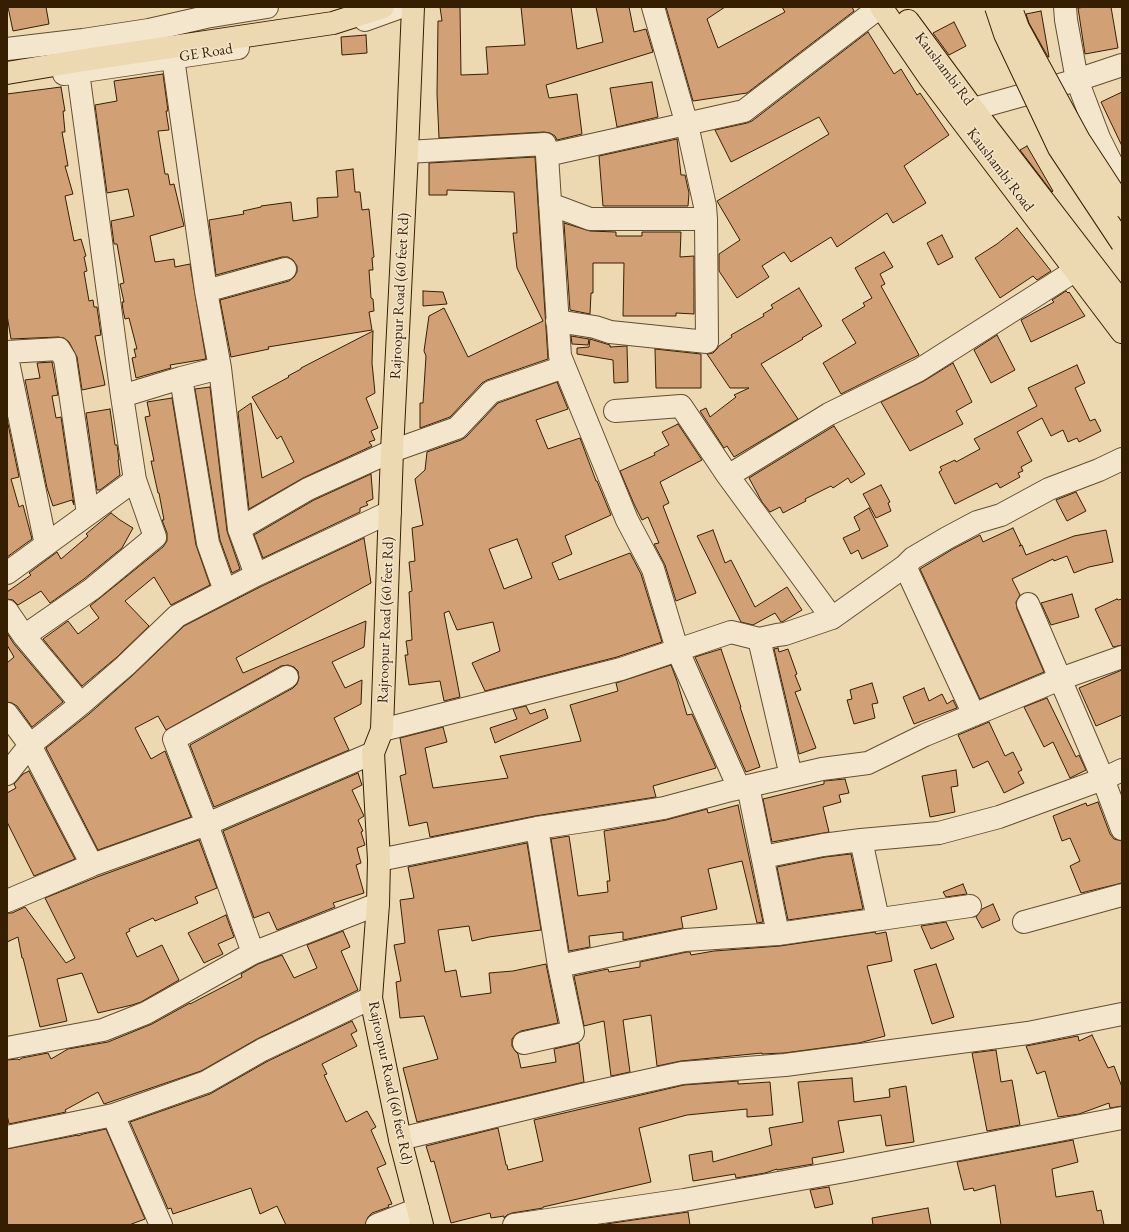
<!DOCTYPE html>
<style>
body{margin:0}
#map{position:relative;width:1129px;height:1232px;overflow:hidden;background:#ecd9b2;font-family:"EB Garamond",serif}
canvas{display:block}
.frame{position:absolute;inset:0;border:8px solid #361f01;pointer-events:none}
</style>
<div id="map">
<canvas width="1129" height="1232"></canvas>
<div class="frame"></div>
</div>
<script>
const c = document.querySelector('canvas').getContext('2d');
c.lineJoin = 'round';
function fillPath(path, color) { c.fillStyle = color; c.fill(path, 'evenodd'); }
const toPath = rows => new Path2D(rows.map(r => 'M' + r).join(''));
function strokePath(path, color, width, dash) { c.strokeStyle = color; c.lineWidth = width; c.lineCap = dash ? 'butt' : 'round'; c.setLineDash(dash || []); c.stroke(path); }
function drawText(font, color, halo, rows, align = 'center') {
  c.font = font + ' "EB Garamond",serif'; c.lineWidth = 3; c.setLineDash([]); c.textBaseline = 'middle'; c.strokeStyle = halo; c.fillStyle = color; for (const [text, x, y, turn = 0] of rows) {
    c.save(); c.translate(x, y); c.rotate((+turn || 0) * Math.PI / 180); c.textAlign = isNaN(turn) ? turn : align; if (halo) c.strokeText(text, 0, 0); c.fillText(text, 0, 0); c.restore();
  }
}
const building = toPath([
 [8,7,46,7,49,24,13,31,8,7],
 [440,7,460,7,461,75,488,74,486,47,525,45,521,7,571,7,577,49,603,42,596,7,629,7,634,32,646,29,653,52,546,85,549,98,577,94,582,134,557,140,555,136,550,133,544,132,439,138,437,94,438,21,442,21,440,7],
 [666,7,725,7,707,19,718,48,785,12,782,7,852,7,854,11,747,93,693,101,666,7],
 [1086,7,1111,7,1118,48,1085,54,1078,8,1086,7],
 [1041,11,1049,57,1048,57,1029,23,1026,14,1041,11],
 [954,22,966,46,949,55,933,33,954,22],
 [868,32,894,74,901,69,917,95,920,93,949,135,904,166,926,203,893,223,887,213,837,247,831,237,791,262,784,252,762,266,769,277,737,298,719,271,719,254,740,240,717,201,829,134,819,117,731,162,715,130,747,123,752,121,868,32],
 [366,35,367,53,342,55,341,37,366,35],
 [163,74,168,111,166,111,169,130,158,131,165,174,168,174,170,185,174,184,184,226,150,236,155,262,174,259,175,267,190,264,206,359,170,365,171,368,136,378,132,358,136,357,134,349,137,349,129,318,125,319,123,310,122,302,124,302,120,284,124,283,117,244,114,244,111,221,134,216,128,189,107,193,95,105,117,101,114,81,163,74],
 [652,82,658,117,617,127,610,88,652,82],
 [61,87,65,111,63,111,65,132,62,132,68,166,65,166,73,194,65,196,74,241,81,239,86,256,84,257,87,271,84,272,89,301,93,300,94,307,97,307,101,335,95,336,105,385,82,390,77,357,69,342,64,338,58,337,11,339,7,315,7,94,61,87],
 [1122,92,1122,146,1101,102,1122,92],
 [677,139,681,175,685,175,689,193,688,206,603,206,599,156,677,139],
 [1027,146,1053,191,1052,192,1020,150,1027,146],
 [535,157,548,359,487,380,482,383,450,417,420,428,420,403,423,403,426,356,424,351,429,316,444,308,468,357,543,321,517,268,513,233,517,233,514,192,447,190,447,195,429,195,429,163,535,157],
 [353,169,355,192,360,192,362,210,369,209,374,257,372,258,373,270,369,270,371,298,373,299,374,311,369,312,372,330,268,347,269,349,231,357,220,300,289,281,294,277,297,272,297,266,293,260,288,257,282,257,216,275,209,220,244,214,243,211,261,207,261,206,291,202,293,221,318,217,317,198,338,197,336,171,353,169],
 [564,223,590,231,616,232,616,236,642,236,642,232,681,232,680,257,694,256,694,314,676,313,676,316,623,316,624,263,593,263,593,293,591,293,590,314,570,310,564,223],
 [1017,228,1051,271,1037,280,1033,276,1000,298,975,258,997,244,1017,228],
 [942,235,953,257,938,265,927,243,942,235],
 [884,252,893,267,880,274,885,284,881,286,919,355,841,394,823,363,856,343,842,320,865,306,863,303,872,298,855,268,884,252],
 [799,288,822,326,802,338,803,339,761,364,798,419,734,457,727,446,724,448,700,411,706,408,710,417,736,397,734,395,749,388,730,388,707,354,713,353,717,349,719,346,732,337,731,335,764,316,763,314,773,308,771,305,799,288],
 [423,291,443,292,447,304,423,306,423,291],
 [1066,291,1068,293,1069,292,1085,316,1031,342,1021,320,1054,302,1052,300,1066,291],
 [373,331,372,363,375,393,366,398,378,428,371,431,375,440,369,442,372,446,303,478,249,509,238,412,251,403,262,478,294,462,281,436,277,439,252,397,289,377,288,376,301,369,301,368,373,331],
 [997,335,1015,370,991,383,974,350,997,335],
 [571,336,589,339,588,345,572,344,571,336],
 [590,339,610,345,610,347,627,346,628,382,614,383,613,360,577,354,577,348,589,347,590,339],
 [655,349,701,354,701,388,656,388,655,349],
 [52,362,58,395,52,396,56,418,61,417,74,505,72,500,53,506,47,488,25,380,40,378,37,363,52,362],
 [953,363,972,402,956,411,963,424,910,451,881,402,924,381,953,363],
 [1077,365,1085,383,1075,388,1090,421,1095,419,1101,431,1079,442,1077,438,1068,442,1063,430,1051,436,1042,418,1017,432,1032,461,1021,467,1023,471,1018,473,1020,477,1000,488,997,483,955,504,939,472,942,470,940,467,955,460,956,462,980,449,974,439,1037,406,1028,388,1077,365],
 [557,382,568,409,536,420,548,449,580,438,596,481,597,481,611,515,565,536,572,554,552,563,559,580,630,553,641,574,662,642,617,657,485,691,472,663,500,651,493,622,457,630,449,611,444,613,460,697,444,701,440,681,409,685,405,655,408,655,406,641,412,640,409,592,412,591,409,562,415,561,412,528,423,525,415,479,425,470,427,452,461,440,466,437,498,403,557,382],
 [517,539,532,578,504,589,489,549,517,539],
 [210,387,227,531,240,569,232,573,220,540,195,389,210,387],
 [172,398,196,545,210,585,171,605,154,577,125,601,149,626,117,657,82,686,43,639,68,621,78,634,99,618,90,606,163,547,167,541,167,533,162,520,164,520,159,493,158,493,151,461,154,461,145,417,150,416,147,402,172,398],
 [110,409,115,445,117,445,119,460,118,460,120,475,100,490,97,490,86,413,110,409],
 [7,419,19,477,11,479,19,507,23,505,32,539,7,557,7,419],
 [678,424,702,460,660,482,669,503,663,506,696,593,676,601,665,565,654,544,659,543,648,517,642,520,634,504,620,471,655,455,654,453,669,445,662,432,678,424],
 [834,426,865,474,851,483,848,478,833,488,831,486,805,499,806,501,783,513,780,507,770,512,762,502,749,478,834,426],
 [371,474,373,499,366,502,368,505,360,508,360,512,263,558,254,535,314,500,371,474],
 [881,485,890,502,888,503,891,511,876,518,863,494,881,485],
 [1076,492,1086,511,1067,521,1056,500,1076,492],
 [869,508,888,546,862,559,858,550,851,554,843,538,860,530,854,517,869,508],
 [111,513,120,520,133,528,122,548,84,579,50,603,41,591,18,605,13,600,7,599,7,592,31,575,29,573,57,552,61,559,88,536,86,534,111,513],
 [1013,528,1021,545,1019,546,1022,545,1026,555,1074,536,1106,530,1113,562,1089,567,1074,573,1067,556,1054,561,1053,559,1012,579,1020,595,1016,602,1017,609,1044,672,980,699,920,569,953,549,980,535,983,542,1013,528],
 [713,530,725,563,731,560,755,607,787,587,802,610,782,622,781,622,775,613,753,625,741,622,697,536,713,530],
 [364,538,371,583,236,658,243,673,366,621,364,647,332,662,345,688,362,680,361,704,334,718,349,750,214,807,190,745,293,688,297,684,299,678,298,671,294,667,288,665,281,666,166,730,158,716,135,728,151,759,165,751,191,817,98,850,46,748,89,714,133,675,184,626,262,586,364,538],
 [1072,594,1079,617,1051,625,1041,603,1072,594],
 [1117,599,1118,600,1122,599,1122,645,1113,647,1095,609,1117,599],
 [7,633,14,644,63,702,32,727,17,706,12,703,7,702,7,663,14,657,7,645,7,633],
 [778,648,779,652,788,649,797,674,795,675,801,690,795,692,816,748,799,754,774,649,778,648],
 [721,649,741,707,740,707,760,767,746,772,695,657,721,649],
 [671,665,677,681,687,715,692,714,716,768,653,786,656,797,535,816,430,837,427,822,409,826,400,776,406,774,400,738,443,727,447,742,425,748,433,788,508,778,500,756,581,741,570,705,618,691,616,683,671,665],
 [1122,670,1122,715,1096,726,1079,688,1122,670],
 [872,683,878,703,872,704,875,718,854,724,847,700,852,699,850,690,872,683],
 [924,688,929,701,942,694,947,704,953,700,957,708,914,724,903,697,924,688],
 [1047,698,1076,757,1079,755,1086,770,1070,778,1053,742,1044,747,1024,707,1047,698],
 [526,706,530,714,545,709,548,718,495,743,490,728,517,719,513,709,526,706],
 [989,722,1005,756,1013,752,1022,770,1018,772,1024,783,1004,793,988,761,973,768,958,735,989,722],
 [956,770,958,786,951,787,955,812,930,817,922,776,956,770],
 [29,771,75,859,34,876,7,822,7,793,16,788,14,784,23,774,29,771],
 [358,773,362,785,352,790,364,816,358,820,363,831,361,832,365,845,357,848,361,863,356,865,364,893,333,903,335,907,277,930,269,912,254,918,223,831,358,773],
 [845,779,849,793,839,795,841,802,823,807,829,832,772,842,763,799,824,784,824,781,845,779],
 [1098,802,1110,834,1114,839,1122,841,1122,883,1081,893,1070,866,1080,861,1070,838,1062,841,1053,816,1086,803,1087,806,1098,802],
 [738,805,763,922,757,923,742,861,708,869,717,909,681,917,683,928,623,940,623,932,589,936,590,947,569,951,551,839,569,836,578,896,608,892,607,881,610,881,604,831,666,820,707,809,708,813,738,805],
 [199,840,217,888,195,897,198,903,155,921,153,918,129,929,130,931,126,933,137,957,162,945,179,980,141,1002,132,1005,98,1013,82,973,57,979,67,1021,40,1027,23,958,22,958,18,937,7,942,7,913,12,913,25,907,66,963,75,958,45,898,97,877,199,840],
 [527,843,541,930,489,937,472,941,469,926,438,930,445,972,456,970,461,997,491,993,489,973,513,971,546,964,558,1023,521,1031,516,1034,512,1039,512,1046,515,1051,518,1054,521,1068,556,1062,554,1049,579,1043,584,1082,417,1122,403,1068,438,1059,424,1016,400,1018,396,982,401,981,394,945,405,943,400,900,414,898,408,867,527,843],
 [851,854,863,909,788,920,777,867,825,857,851,854],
 [963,884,967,894,946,897,943,892,963,884],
 [993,904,1000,920,982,928,976,917,982,909,993,904],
 [226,915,234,937,218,944,223,954,204,963,188,933,226,915],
 [946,922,954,939,931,949,921,926,946,922],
 [343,931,350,947,341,951,358,990,257,1039,201,1071,104,1104,98,1092,65,1110,66,1112,9,1124,7,1115,7,1060,18,1059,19,1060,22,1058,48,1053,51,1059,68,1049,108,1042,152,1024,190,1003,190,1004,242,977,241,974,258,964,282,955,294,978,317,968,307,945,343,931],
 [875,932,876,934,886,932,892,961,867,966,885,1036,859,1043,784,1053,762,1054,762,1053,681,1061,657,1066,651,1015,623,1020,630,1072,611,1076,604,1021,584,1026,574,976,608,969,609,972,640,967,640,962,687,952,690,952,691,955,714,951,780,946,875,932],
 [936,964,954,1017,932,1024,914,970,936,964],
 [352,1021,357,1031,351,1034,357,1046,322,1064,327,1074,324,1075,346,1122,367,1111,376,1127,371,1130,386,1164,377,1168,392,1204,388,1205,389,1207,372,1213,368,1217,365,1225,286,1225,277,1206,260,1214,251,1188,173,1214,171,1208,168,1209,130,1122,210,1094,268,1061,352,1021],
 [1092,1035,1108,1068,1114,1066,1122,1087,1122,1106,1110,1108,1109,1103,1079,1114,1058,1117,1045,1071,1037,1074,1026,1046,1078,1036,1079,1041,1092,1035],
 [996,1050,1001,1082,1012,1080,1020,1125,987,1131,972,1053,996,1050],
 [852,1078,854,1102,890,1097,889,1089,906,1086,914,1142,886,1146,881,1115,838,1121,844,1152,812,1158,813,1164,777,1170,777,1169,765,1173,736,1178,735,1174,693,1181,689,1155,712,1151,713,1162,772,1145,769,1128,803,1122,798,1082,852,1078],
 [738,1081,738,1084,770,1082,773,1115,747,1117,747,1109,687,1115,639,1128,651,1182,543,1207,543,1208,512,1213,507,1215,504,1218,504,1216,491,1218,490,1213,451,1223,434,1161,431,1162,426,1146,498,1128,506,1165,507,1165,508,1170,543,1161,534,1120,684,1085,738,1081],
 [106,1129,145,1219,129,1225,7,1225,7,1149,78,1135,78,1136,83,1134,106,1129],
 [1073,1140,1078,1162,1052,1169,1056,1197,1093,1191,1097,1211,1101,1210,1104,1225,1001,1225,995,1185,974,1191,973,1188,964,1190,957,1162,1073,1140],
 [829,1187,833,1204,815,1208,810,1190,829,1187],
 [928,1208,931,1225,873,1225,872,1218,928,1208],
 [688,1212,690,1225,606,1225,606,1224,688,1212]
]);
fillPath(building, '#d2a075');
strokePath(building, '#361f01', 1);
const minor = toPath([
 [1065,7,1066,20,1077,80,1099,138,1114,168,1122,180],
 [365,20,401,7],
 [7,49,83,40,149,30,206,17,267,7],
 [173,58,206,291,220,368,239,529,256,575],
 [64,74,238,48],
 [959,115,973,109,1077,80,1122,65],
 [407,152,545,144,547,155,560,356,627,520,653,569,677,649,739,788],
 [547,155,744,111,880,7],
 [550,204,590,219,706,219],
 [206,291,285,269],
 [557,321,595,327,610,332,707,342,706,219,705,206,687,125,653,7],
 [7,352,59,349,65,359,88,514],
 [7,357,46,545],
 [181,378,208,543,225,591],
 [122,396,181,378,220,368],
 [615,411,681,406,728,476,832,618],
 [728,476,829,414,919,370,1076,270],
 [239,529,308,489,392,451,457,428,491,392,564,367],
 [905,566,974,715],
 [7,573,135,480],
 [1028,604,1103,779,1122,829],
 [7,611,24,636,81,704],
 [24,636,92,589,155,537,135,480,122,396,78,72],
 [759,639,791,776],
 [7,714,30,745,92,865],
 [382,730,621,669,731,632,759,639,777,635,785,634,832,618,905,566,913,558,947,538,977,522,1001,515,1049,489,1099,470,1122,459],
 [7,774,30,745,81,704,125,666,177,616,256,575,390,512],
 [748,786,778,934,970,906],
 [861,840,878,919],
 [763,857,823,845,861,840,939,833,999,817,1103,779,1122,770],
 [379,860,537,828,591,820,664,808,731,790,822,769,868,763,925,735,1060,679,1122,657],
 [7,901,92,865,207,824,373,753],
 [1024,922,1122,895],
 [253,953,207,824,174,739,287,677],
 [559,966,685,940,778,934],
 [524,1043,573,1032,559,966,537,828],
 [7,1048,103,1030,146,1013,253,953,378,904],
 [113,1115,161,1225],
 [7,1137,113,1115,206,1082,262,1050,371,998],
 [400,1139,582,1095,682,1073,785,1065,1028,1033,1122,1014],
 [377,1225,418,1209],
 [514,1225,684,1200,845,1171,1122,1118]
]);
const major = toPath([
 [413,7,407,152,392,451,382,730,373,753,379,860,378,904,371,998,400,1139,422,1225],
 [881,7,929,77,1122,332],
 [908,21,973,109,1122,303],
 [7,73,84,60,333,23,383,7]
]);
strokePath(minor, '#644e2d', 24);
strokePath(major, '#361f01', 24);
strokePath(minor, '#f3e6cd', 22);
strokePath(major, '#ecd9b2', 22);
const majorBridge = toPath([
 [996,7,1005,34,1059,148,1122,243],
 [1013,14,1018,28,1079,140,1122,206]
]);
strokePath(majorBridge, '#361f01', 24, []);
strokePath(majorBridge, '#ecd9b2', 22);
drawText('15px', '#361f01', '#f3e6cd', [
 ["GE Road",206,53,-9],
 ["Kaushambi Rd",944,69,53],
 ["Kaushambi Road",1000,170,53],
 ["Rajroopur Road (60 feet Rd)",400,296,-87],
 ["Rajroopur Road (60 feet Rd)",386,620,-88],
 ["Rajroopur Road (60 feet Rd)",390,1083,78]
]);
</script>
